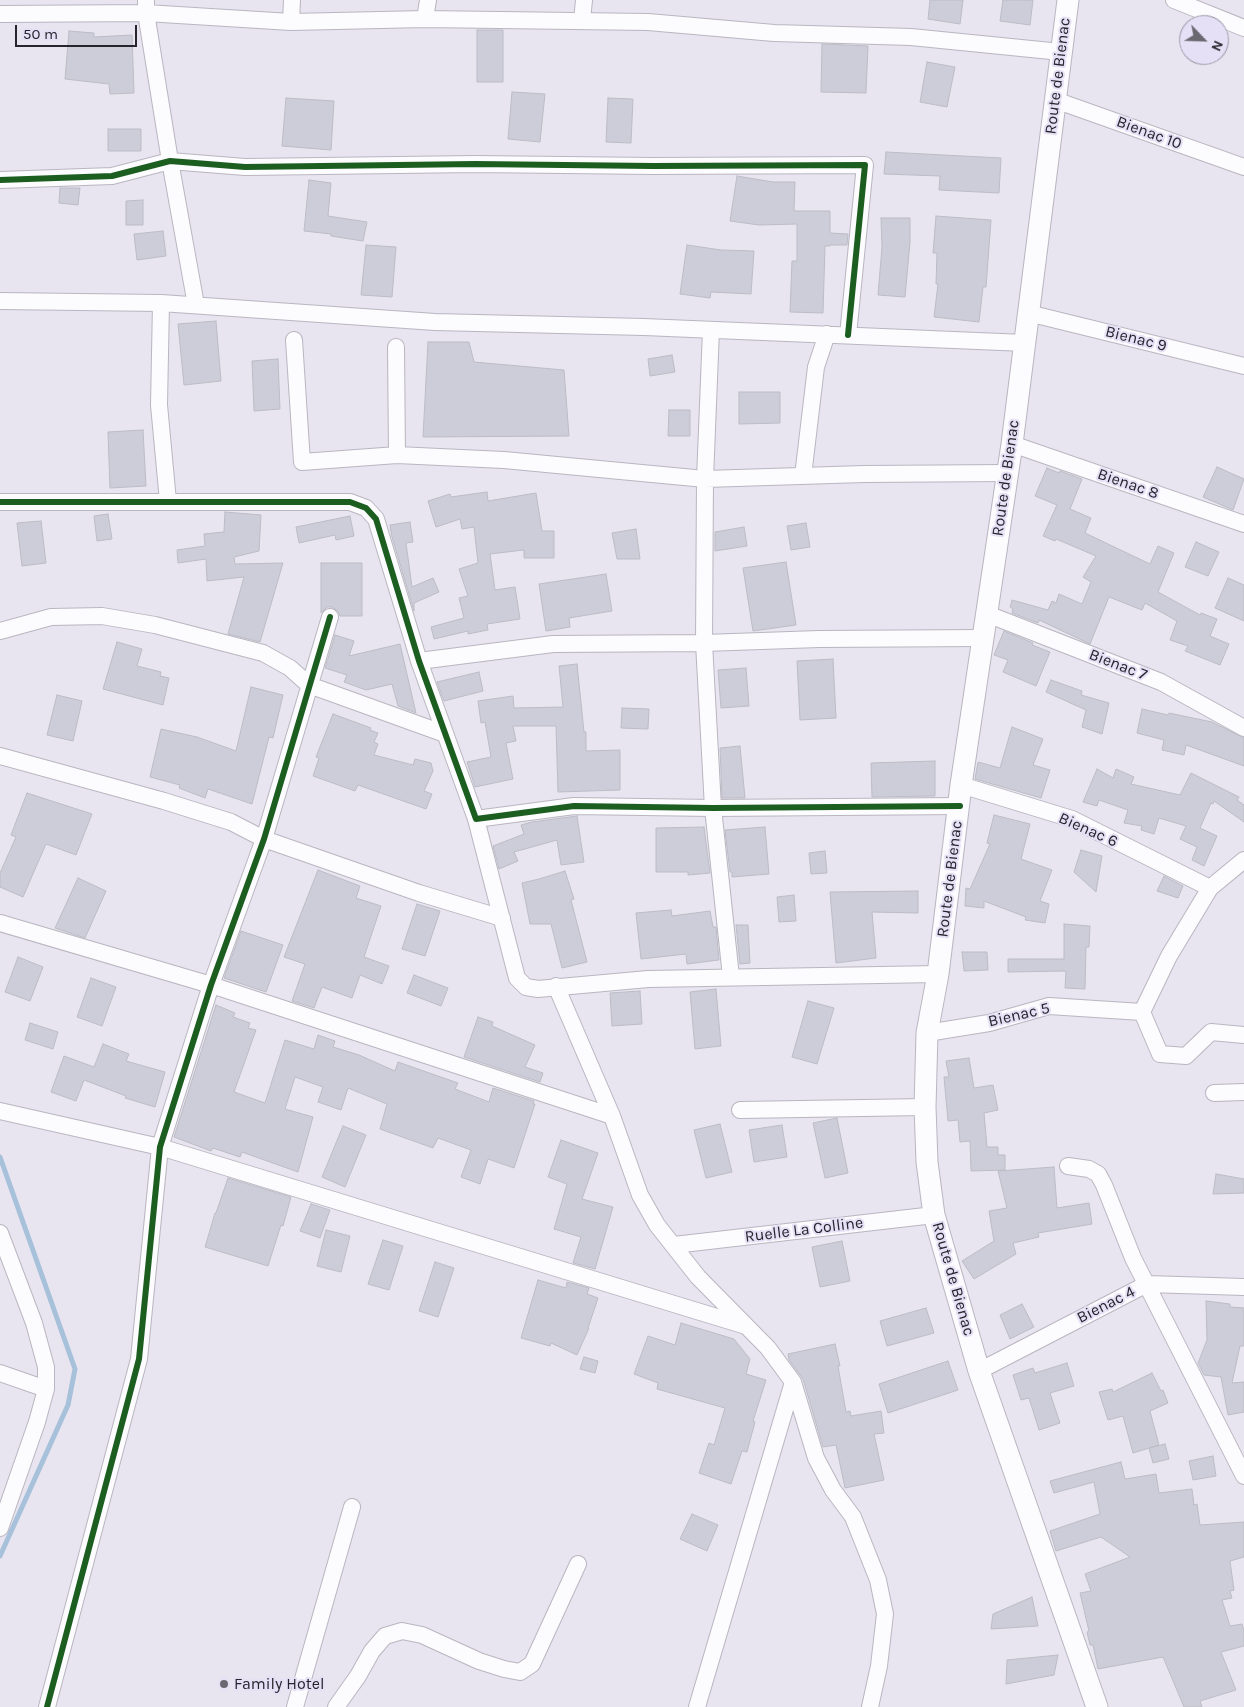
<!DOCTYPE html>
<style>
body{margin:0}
#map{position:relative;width:1244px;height:1707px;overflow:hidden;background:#e8e5f0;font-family:Karla,sans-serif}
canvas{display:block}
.north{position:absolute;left:1179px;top:15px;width:50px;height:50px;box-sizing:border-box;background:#e5e0f5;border:1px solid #9995a5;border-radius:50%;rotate:114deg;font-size:14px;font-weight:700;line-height:20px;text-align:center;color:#26242c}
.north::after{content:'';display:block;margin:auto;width:18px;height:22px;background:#6a6871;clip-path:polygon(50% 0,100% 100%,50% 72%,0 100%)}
.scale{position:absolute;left:15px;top:25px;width:122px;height:22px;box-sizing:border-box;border:2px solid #26242c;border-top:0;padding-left:6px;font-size:15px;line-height:18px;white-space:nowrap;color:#26242c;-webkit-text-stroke:4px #e5e0f5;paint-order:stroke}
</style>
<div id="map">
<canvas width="1244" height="1707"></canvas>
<div class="north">N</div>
<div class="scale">50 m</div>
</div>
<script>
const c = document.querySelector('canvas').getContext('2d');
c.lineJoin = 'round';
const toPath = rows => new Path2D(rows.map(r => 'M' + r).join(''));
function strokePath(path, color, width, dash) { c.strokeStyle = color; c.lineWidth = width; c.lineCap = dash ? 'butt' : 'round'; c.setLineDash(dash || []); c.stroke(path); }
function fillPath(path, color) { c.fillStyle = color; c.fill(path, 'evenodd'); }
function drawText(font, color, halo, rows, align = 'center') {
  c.font = font + ' Karla,sans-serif'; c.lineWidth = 4; c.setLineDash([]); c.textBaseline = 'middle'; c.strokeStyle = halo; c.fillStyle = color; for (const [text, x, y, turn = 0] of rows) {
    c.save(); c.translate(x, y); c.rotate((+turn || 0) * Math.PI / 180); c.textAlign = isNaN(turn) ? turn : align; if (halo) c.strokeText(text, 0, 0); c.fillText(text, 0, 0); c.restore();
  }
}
strokePath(toPath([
 [0,1157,75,1369,68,1405,0,1556]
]), '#a7c1da', 5);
const building = toPath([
 [930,0,963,0,960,24,928,19,930,0],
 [1003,0,1033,0,1030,25,1000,21,1003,0],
 [477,30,503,30,503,82,477,82,477,30],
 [69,31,94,33,94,37,132,35,134,93,110,94,109,84,65,79,69,31],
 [822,44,868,46,866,93,821,92,822,44],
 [927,62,955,67,947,107,920,102,927,62],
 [512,92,545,94,540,142,508,139,512,92],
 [286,98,334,101,331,150,282,146,286,98],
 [608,98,633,99,631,143,606,142,608,98],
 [108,129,141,129,141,151,108,151,108,129],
 [886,152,1001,158,999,193,939,190,940,176,884,174,886,152],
 [737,176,773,182,795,182,794,211,830,211,830,233,848,234,847,245,830,245,830,246,825,246,823,313,790,312,792,261,797,261,797,224,759,225,730,221,737,176],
 [309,180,331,183,328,216,367,222,363,241,331,236,331,234,304,231,309,180],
 [60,188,80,188,78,205,59,203,60,188],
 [143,200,143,225,126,225,126,201,143,200],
 [936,216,991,220,986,287,983,287,979,322,934,317,938,284,936,284,937,253,933,253,936,216],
 [881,218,910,218,910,242,905,297,878,295,882,247,881,218],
 [163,231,166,256,137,260,134,234,163,231],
 [366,245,396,247,392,297,361,295,366,245],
 [687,245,721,250,754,251,751,294,711,292,710,298,680,294,687,245],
 [216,321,221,381,184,385,178,324,216,321],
 [428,342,469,342,474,362,564,370,569,436,423,437,428,342],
 [672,355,675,372,650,376,648,359,672,355],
 [278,359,280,409,254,411,252,361,278,359],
 [739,392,780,392,780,423,739,424,739,392],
 [669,410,690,410,690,436,668,436,669,410],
 [143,430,146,486,110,488,108,432,143,430],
 [1217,467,1244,479,1233,510,1203,497,1217,467],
 [1047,468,1059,473,1060,471,1082,479,1070,509,1091,518,1085,533,1150,564,1158,546,1174,553,1158,592,1200,615,1201,613,1217,619,1210,636,1229,644,1220,665,1185,651,1188,646,1170,640,1177,621,1145,603,1142,610,1109,597,1090,644,1039,620,1038,623,1012,613,1013,609,1010,607,1012,600,1048,610,1052,601,1056,603,1059,594,1082,604,1091,582,1083,577,1096,556,1056,539,1055,541,1043,536,1057,505,1035,496,1047,468],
 [487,492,488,501,536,493,542,531,554,531,554,558,524,558,524,550,490,554,495,590,515,587,520,619,487,624,488,630,468,634,468,631,434,639,431,627,464,618,459,598,468,596,459,569,478,563,474,527,462,529,460,519,436,527,428,501,450,494,451,497,487,492],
 [225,512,261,515,259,551,234,557,235,564,283,563,260,642,228,634,244,577,207,581,206,559,178,563,177,550,205,546,204,534,224,532,225,512],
 [108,514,112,539,97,541,94,516,108,514],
 [350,516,354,536,336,540,335,535,299,543,296,527,350,516],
 [41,521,46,563,22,566,17,523,41,521],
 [410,522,413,542,406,543,412,587,433,578,439,592,414,603,414,611,392,537,390,525,410,522],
 [806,523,810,547,791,550,787,526,806,523],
 [744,527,747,546,715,551,715,532,744,527],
 [636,529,640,559,617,559,612,533,636,529],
 [1196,542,1219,552,1208,576,1185,567,1196,542],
 [786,562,796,625,753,631,743,568,786,562],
 [321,563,362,563,362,616,340,616,338,611,332,607,327,607,321,613,321,563],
 [606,574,612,611,569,618,570,627,546,631,539,584,606,574],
 [1228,578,1244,585,1244,621,1215,608,1228,578],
 [1004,631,1033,643,1032,645,1050,652,1036,686,1003,672,1008,660,994,655,1004,631],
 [335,635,354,641,349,656,400,644,416,713,398,706,392,684,366,690,344,682,347,675,325,668,335,635],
 [117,642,142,649,137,666,161,672,160,676,169,678,163,705,103,689,117,642],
 [833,659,836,718,800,720,797,661,833,659],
 [577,664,584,732,586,732,586,751,620,750,620,790,558,792,556,726,513,726,516,741,506,743,513,779,475,787,467,762,491,757,485,722,481,723,478,701,513,696,514,708,563,707,559,666,577,664],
 [746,668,749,706,721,708,718,670,746,668],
 [479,672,483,691,444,701,437,682,479,672],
 [1051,680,1082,691,1081,695,1109,703,1102,734,1082,727,1086,710,1046,692,1051,680],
 [251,687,283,695,273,738,269,737,252,804,208,789,205,798,179,788,180,785,150,777,161,729,197,737,236,751,251,687],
 [57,695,82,701,73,741,47,735,57,695],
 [622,708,649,709,648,729,621,728,622,708],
 [1142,709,1168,715,1169,713,1212,722,1244,738,1244,766,1186,745,1184,755,1162,750,1164,740,1137,733,1142,709],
 [333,714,371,728,370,730,378,733,374,742,378,744,374,755,413,765,415,759,431,763,433,771,424,791,432,794,426,809,358,785,355,791,313,776,319,758,316,757,333,714],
 [1012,727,1043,739,1033,765,1050,770,1041,798,975,779,978,762,1000,768,1012,727],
 [740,746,745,798,722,798,720,748,740,746],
 [935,761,935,796,872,797,871,763,935,761],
 [1097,769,1113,778,1116,769,1134,777,1131,784,1180,795,1191,773,1239,797,1237,800,1244,805,1244,822,1214,801,1213,804,1211,803,1200,828,1217,836,1204,866,1192,860,1197,847,1180,839,1186,826,1159,818,1154,834,1141,830,1142,826,1124,823,1128,810,1099,800,1097,806,1083,802,1097,769],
 [27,793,92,814,76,855,46,844,23,897,0,887,0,873,16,837,11,835,27,793],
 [994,815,1030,824,1021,859,1052,870,1040,901,1049,904,1045,923,1025,920,1026,917,984,901,984,908,965,906,966,888,970,889,990,844,987,843,994,815],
 [577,816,584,862,561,865,557,840,514,852,518,861,499,869,493,846,524,834,521,825,532,822,577,816],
 [704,827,710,873,688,875,688,872,656,872,656,828,704,827],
 [765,827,769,874,732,877,732,872,730,872,725,830,765,827],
 [1081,850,1102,856,1096,892,1074,872,1081,850],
 [825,851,827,873,811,874,809,853,825,851],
 [318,870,360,886,356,898,381,906,364,957,389,966,382,984,360,975,352,998,322,987,314,1008,292,1001,305,964,284,957,318,870],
 [565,871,574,899,571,900,587,962,562,968,551,924,530,924,522,883,539,879,565,871],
 [1164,876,1183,886,1178,898,1157,891,1164,876],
 [78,878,106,891,85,938,55,928,78,878],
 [918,891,918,913,872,912,876,958,836,963,830,892,918,891],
 [794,895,796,921,779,922,777,897,794,895],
 [417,904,440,911,425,956,402,949,417,904],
 [671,910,672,916,710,911,713,927,716,927,719,960,687,964,686,954,641,959,636,913,671,910],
 [1064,924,1090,926,1089,947,1086,947,1085,989,1065,988,1066,971,1008,972,1008,959,1064,959,1064,924],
 [736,925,748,925,750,963,740,964,736,925],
 [241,931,283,945,266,992,224,978,241,931],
 [962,952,987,952,988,970,964,971,962,952],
 [18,957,43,967,30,1001,5,992,18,957],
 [414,975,448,988,441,1006,407,993,414,975],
 [91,978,116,987,102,1026,77,1017,91,978],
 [716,989,721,1046,695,1049,690,992,716,989],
 [640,991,642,1024,612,1026,610,993,640,991],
 [808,1001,834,1008,817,1064,792,1057,808,1001],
 [216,1005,235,1013,233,1017,250,1023,248,1028,256,1030,234,1092,265,1103,285,1040,314,1049,318,1035,335,1041,333,1047,359,1055,395,1071,398,1062,458,1083,455,1089,489,1102,493,1088,534,1101,533,1104,535,1104,514,1168,488,1159,480,1184,461,1177,471,1150,438,1138,433,1148,380,1129,387,1104,348,1088,341,1110,318,1102,323,1087,295,1077,285,1109,313,1117,298,1172,242,1152,240,1157,213,1148,211,1151,174,1137,216,1005],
 [478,1017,493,1022,492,1026,535,1045,525,1067,543,1073,540,1082,464,1057,478,1017],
 [30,1023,58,1032,53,1049,25,1040,30,1023],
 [103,1044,129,1054,126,1061,165,1072,155,1107,125,1098,126,1096,84,1080,76,1101,51,1092,64,1056,94,1067,103,1044],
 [969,1058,974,1088,993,1085,998,1110,984,1113,987,1147,998,1147,998,1155,1005,1155,1005,1170,971,1171,970,1141,960,1142,958,1120,948,1121,944,1077,949,1077,946,1061,969,1058],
 [837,1118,848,1173,825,1178,813,1123,837,1118],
 [720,1124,732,1172,706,1178,694,1130,720,1124],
 [782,1125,787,1157,754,1162,749,1130,782,1125],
 [343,1126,366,1135,345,1187,322,1177,343,1126],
 [561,1140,598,1153,582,1199,613,1207,595,1269,573,1263,581,1237,554,1229,567,1184,548,1177,561,1140],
 [1054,1167,1057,1208,1089,1203,1092,1224,1038,1233,1039,1237,1013,1243,1016,1254,974,1279,962,1261,994,1241,989,1211,1007,1208,998,1171,1054,1167],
 [1216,1174,1244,1179,1244,1193,1213,1194,1216,1174],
 [228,1178,291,1197,283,1226,281,1225,268,1266,205,1247,215,1213,216,1213,228,1178],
 [311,1204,330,1210,320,1238,300,1231,311,1204],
 [326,1230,350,1236,341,1272,317,1266,326,1230],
 [383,1240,403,1246,389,1290,368,1284,383,1240],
 [842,1241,850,1281,820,1287,812,1247,842,1241],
 [435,1262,454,1268,438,1317,419,1311,435,1262],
 [538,1280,566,1288,567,1282,589,1288,587,1294,598,1298,588,1328,589,1328,577,1355,551,1343,550,1346,521,1338,538,1280],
 [1206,1301,1230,1304,1230,1307,1244,1308,1244,1346,1240,1346,1232,1383,1244,1382,1244,1412,1228,1415,1221,1377,1204,1375,1198,1363,1207,1340,1206,1301],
 [1022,1304,1034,1327,1010,1339,1000,1315,1022,1304],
 [926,1308,934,1333,887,1346,880,1321,926,1308],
 [681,1323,734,1339,750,1359,746,1374,766,1380,753,1421,755,1422,747,1452,742,1451,731,1484,699,1473,709,1443,714,1445,725,1408,657,1389,658,1383,634,1374,648,1336,675,1345,681,1323],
 [835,1344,840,1366,838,1366,846,1412,850,1411,851,1416,881,1411,884,1433,874,1434,884,1480,845,1488,836,1445,823,1447,803,1379,789,1360,788,1354,835,1344],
 [584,1357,598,1361,595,1373,580,1369,584,1357],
 [948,1361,958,1390,888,1413,879,1384,948,1361],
 [1067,1363,1074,1386,1050,1393,1060,1423,1039,1430,1029,1398,1021,1400,1013,1375,1033,1368,1035,1373,1067,1363],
 [1152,1373,1161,1391,1163,1390,1168,1403,1150,1411,1159,1445,1133,1453,1123,1416,1108,1420,1099,1392,1112,1389,1113,1392,1152,1373],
 [1165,1444,1169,1459,1153,1463,1149,1448,1165,1444],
 [1213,1456,1216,1476,1193,1480,1189,1461,1213,1456],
 [1121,1462,1125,1479,1156,1474,1159,1493,1192,1489,1194,1505,1197,1504,1200,1525,1244,1522,1244,1557,1230,1561,1234,1590,1230,1591,1232,1598,1222,1600,1230,1626,1242,1624,1244,1631,1244,1646,1221,1652,1236,1690,1200,1701,1202,1707,1184,1707,1163,1657,1098,1669,1093,1645,1090,1645,1087,1632,1089,1631,1080,1593,1091,1591,1085,1574,1130,1557,1101,1537,1056,1551,1050,1531,1100,1514,1094,1482,1054,1493,1050,1481,1121,1462],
 [692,1514,718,1525,707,1551,680,1539,692,1514],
 [1032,1597,1038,1626,991,1629,993,1614,1032,1597],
 [1058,1655,1054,1675,1006,1684,1007,1660,1058,1655]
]);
fillPath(building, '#cdcdda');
strokePath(building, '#bcbcc5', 1);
const minor = toPath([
 [146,0,146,13,170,161,196,305],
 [1174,0,1244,28],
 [0,14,146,13,291,22,425,19,648,22,774,33,911,37,1061,52],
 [425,19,428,0],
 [582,21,584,0],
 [291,22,292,0],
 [1055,100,1244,167],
 [0,180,112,176,170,161,245,167,475,164,653,166,865,165,848,335],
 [0,301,161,303,435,322,644,327,1025,343],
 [161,303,159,405,168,501],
 [1028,313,1244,366],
 [711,330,705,479,704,643,713,808,731,977],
 [294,340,302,462,397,455,504,460,705,479,864,474,1007,473],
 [396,347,397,455],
 [1012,444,1244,524],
 [803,476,816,367,827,334],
 [0,502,350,502,366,508,376,519,419,661,476,819,574,806,713,808,960,806],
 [987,614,1161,682,1244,728],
 [0,631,51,617,102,616,155,625,263,653,290,668,309,685,445,734],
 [419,661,553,644,704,643,819,639,982,638],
 [0,756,164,801,231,822,264,839,419,893,502,918],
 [961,785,1072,819,1210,888],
 [476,819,517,978,526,987,538,989,648,979,938,974],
 [1244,860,1210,888,1169,956,1142,1012,1160,1054,1186,1056,1211,1032,1244,1035],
 [0,923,211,985,612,1116],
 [556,986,612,1116,640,1195,657,1225,698,1277,768,1348,793,1382,816,1458,833,1490,853,1517,878,1580,885,1614,879,1666,870,1707],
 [927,1033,989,1023,1049,1006,1142,1012],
 [1214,1093,1244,1092],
 [740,1110,925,1107],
 [0,1111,160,1147,746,1326],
 [1068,1166,1089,1169,1098,1174,1104,1185,1133,1258,1244,1476],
 [0,1233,34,1323,46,1367,46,1389,37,1422,0,1528],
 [674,1245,934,1215],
 [979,1371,1147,1284,1244,1287],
 [0,1373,46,1389],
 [47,1707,139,1359,160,1147,211,985,264,839,330,617],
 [295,1707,352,1507],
 [336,1707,358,1676,372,1651,385,1636,402,1631,422,1635,479,1661,504,1669,520,1672,532,1664,578,1564],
 [697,1707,793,1382]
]);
const major = toPath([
 [1068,0,1012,444,961,785,938,974,927,1033,925,1107,927,1162,934,1215,979,1371,1097,1707]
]);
strokePath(minor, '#b9b6c0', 18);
strokePath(major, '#b9b6c0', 23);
strokePath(minor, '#fcfbfd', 16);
strokePath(major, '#fcfbfd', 21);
strokePath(toPath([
 [0,180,112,176,170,161,245,167,475,164,653,166,865,165,848,335],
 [0,502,350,502,366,508,376,519,419,661,476,819,574,806,713,808,960,806],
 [47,1707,139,1359,160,1147,211,985,264,839,330,617]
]), '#1b5e20', 6);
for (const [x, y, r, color] of [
 [224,1684,5,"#6a6871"]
]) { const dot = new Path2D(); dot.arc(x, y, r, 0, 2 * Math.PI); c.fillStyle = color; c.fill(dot); strokePath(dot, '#e5e0f5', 2); }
drawText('16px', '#26242c', '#e5e0f5', [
 ["Route de Bienac",1058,76,-83],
 ["Bienac 10",1149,133,20],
 ["Bienac 9",1136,339,14],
 ["Route de Bienac",1006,478,-82],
 ["Bienac 8",1128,484,19],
 ["Bienac 7",1118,665,21],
 ["Bienac 6",1088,830,24],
 ["Route de Bienac",950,879,-83],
 ["Bienac 5",1019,1015,-13],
 ["Ruelle La Colline",804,1230,-7],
 ["Route de Bienac",953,1279,74],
 ["Bienac 4",1106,1305,-27]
]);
drawText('16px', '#26242c', '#e5e0f5', [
 ["Family Hotel",234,1684]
], 'left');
</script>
